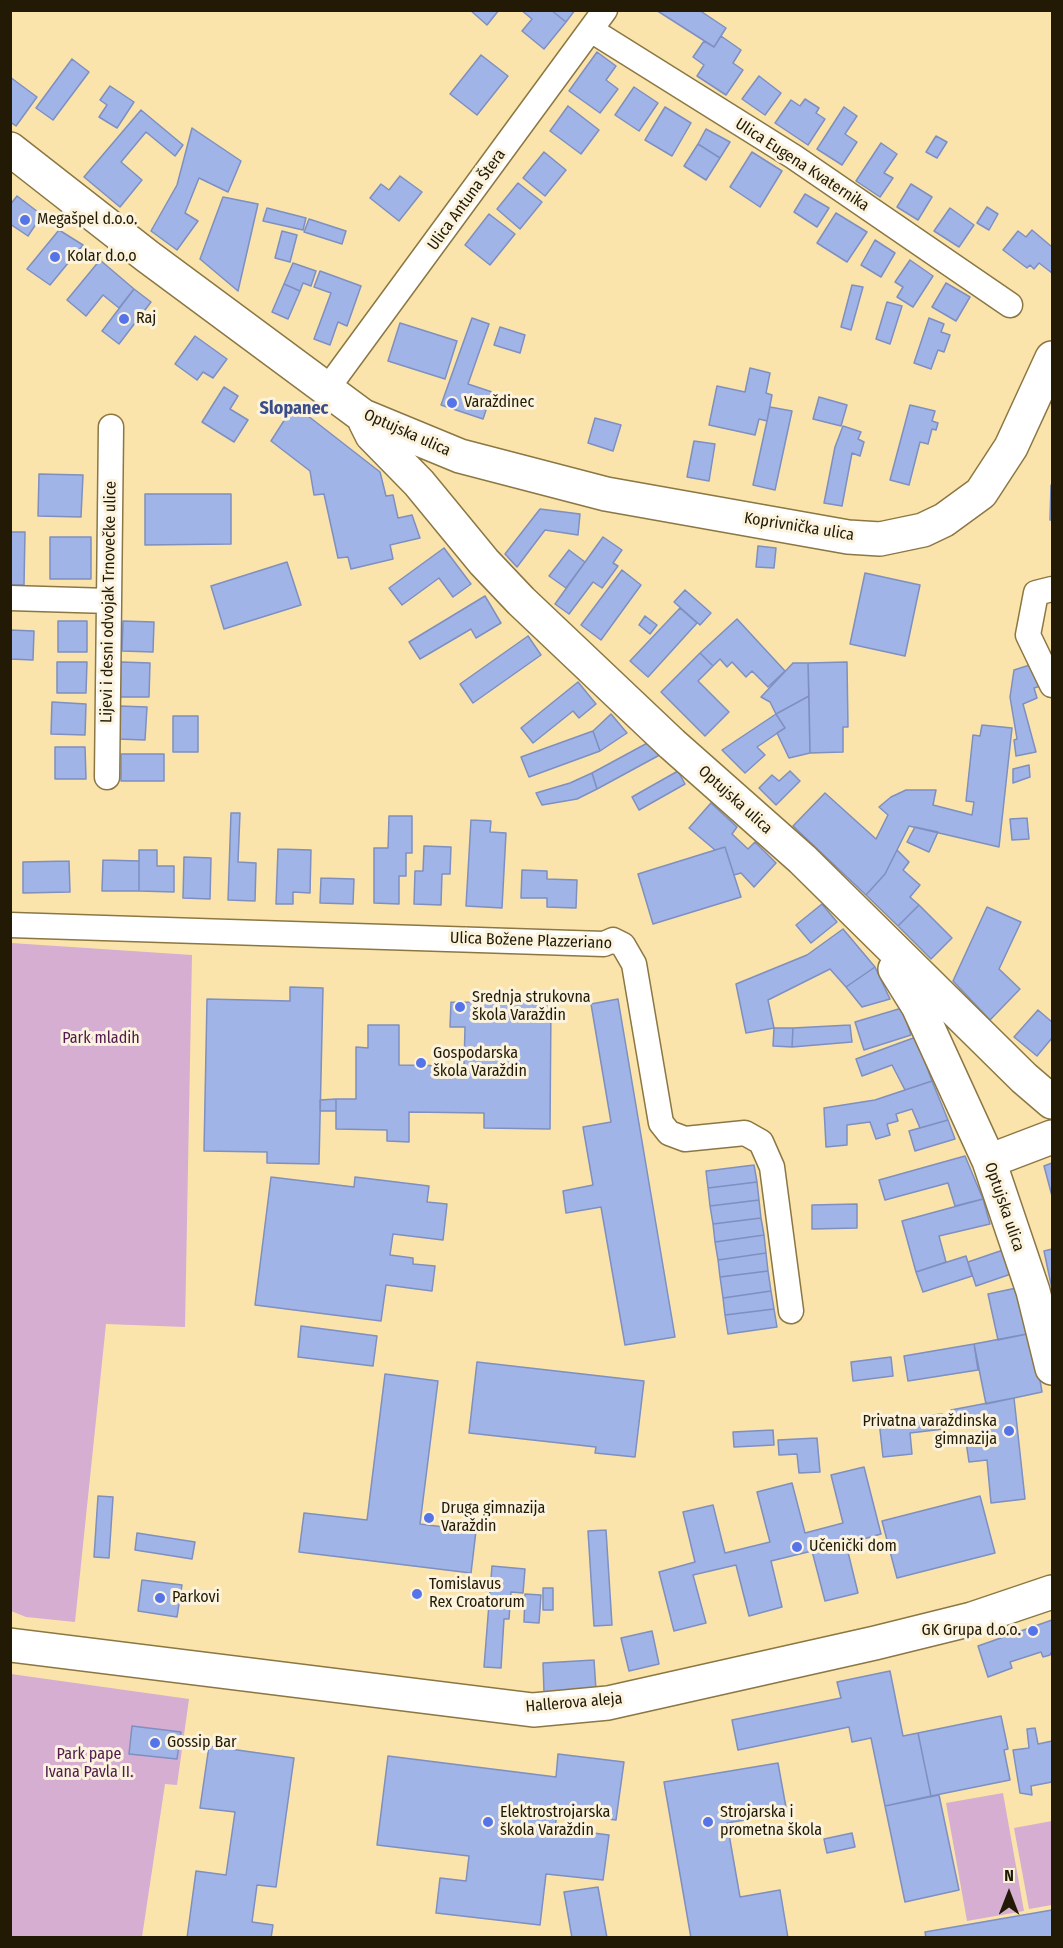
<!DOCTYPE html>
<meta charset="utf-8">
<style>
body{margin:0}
#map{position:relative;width:1063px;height:1948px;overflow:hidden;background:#fae4ac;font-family:"Fira Sans Condensed",sans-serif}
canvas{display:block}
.frame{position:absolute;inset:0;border:12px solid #221a04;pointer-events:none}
.north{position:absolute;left:979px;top:1864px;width:60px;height:60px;-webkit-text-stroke:4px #fbf3dd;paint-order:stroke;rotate:0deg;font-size:16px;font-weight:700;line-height:24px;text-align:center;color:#221a04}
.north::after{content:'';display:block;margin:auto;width:21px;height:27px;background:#221a04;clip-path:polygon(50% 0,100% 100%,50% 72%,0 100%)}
</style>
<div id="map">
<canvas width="1063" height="1948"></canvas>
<div class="frame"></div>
<div class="north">N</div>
</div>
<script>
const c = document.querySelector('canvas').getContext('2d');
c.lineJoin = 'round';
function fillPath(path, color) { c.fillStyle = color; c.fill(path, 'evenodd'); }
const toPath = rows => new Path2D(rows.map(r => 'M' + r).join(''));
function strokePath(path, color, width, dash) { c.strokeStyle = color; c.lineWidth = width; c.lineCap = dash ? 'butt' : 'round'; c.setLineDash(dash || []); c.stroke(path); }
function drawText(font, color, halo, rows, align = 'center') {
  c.font = font + ' "Fira Sans Condensed",sans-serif'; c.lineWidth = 6; c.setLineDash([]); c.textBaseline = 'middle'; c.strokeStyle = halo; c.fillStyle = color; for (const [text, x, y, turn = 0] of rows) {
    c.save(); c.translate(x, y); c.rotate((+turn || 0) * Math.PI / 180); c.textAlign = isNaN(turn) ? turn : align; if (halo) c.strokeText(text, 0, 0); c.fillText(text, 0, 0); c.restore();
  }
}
fillPath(toPath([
 [11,943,192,955,185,1327,106,1324,75,1622,26,1617,11,1611],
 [11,1674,189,1699,177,1785,165,1784,142,1937,11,1938],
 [1003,1793,1024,1911,967,1921,946,1803],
 [1052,1821,1052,1905,1029,1909,1014,1828]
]), '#d5aed1');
const building = toPath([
 [470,10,499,10,487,25,470,10],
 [521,10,551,10,566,22,544,49,522,31,532,19,521,10],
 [551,10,575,10,566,22,551,10],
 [656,10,699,10,726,28,714,47,656,10],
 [721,36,741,50,733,63,743,70,726,95,697,76,704,65,693,57,704,41,714,47,721,36],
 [597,52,616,66,606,80,618,89,600,113,569,91,597,52],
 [481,55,508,76,477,115,450,94,481,55],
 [72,59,89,72,53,120,36,108,72,59],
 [759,76,781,93,765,115,742,99,759,76],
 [10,77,37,97,16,126,10,122,10,77],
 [110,86,134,102,117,128,99,117,107,105,100,100,110,86],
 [634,87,658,103,639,131,615,115,634,87],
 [805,99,819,108,816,113,825,119,808,145,775,123,791,100,800,106,805,99],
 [568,106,599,130,581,154,550,131,568,106],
 [665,107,691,123,672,156,645,140,665,107],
 [844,107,857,116,845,134,857,142,842,165,817,149,844,107],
 [141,110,183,145,175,156,146,132,121,162,142,180,120,207,84,177,141,110],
 [192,128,241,161,228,192,199,178,185,213,198,221,177,250,151,231,177,185,192,128],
 [706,129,730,142,720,158,698,144,706,129],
 [936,136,947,142,937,158,926,152,936,136],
 [881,143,897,154,884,173,893,178,880,197,856,181,881,143],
 [698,144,720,158,706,180,684,166,698,144],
 [544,152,566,170,545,196,523,178,544,152],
 [752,152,782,171,760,207,730,187,752,152],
 [400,176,422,192,399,221,370,198,381,184,389,190,400,176],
 [518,183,542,202,520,229,497,209,518,183],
 [911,184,932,197,918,220,897,207,911,184],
 [805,194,829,208,817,227,794,212,805,194],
 [17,196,42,215,28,236,10,224,10,205,17,196],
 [223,197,258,204,238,291,200,259,223,197],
 [987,207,998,214,989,230,977,223,987,207],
 [267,208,306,218,303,230,263,221,267,208],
 [950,208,974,225,959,247,934,231,950,208],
 [836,213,867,232,847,262,817,243,836,213],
 [489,214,515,234,490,265,465,245,489,214],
 [309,219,346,231,342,244,304,232,309,219],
 [59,230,83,245,50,285,27,269,59,230],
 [1032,230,1052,247,1052,273,1039,263,1034,269,1030,265,1027,268,1003,250,1018,231,1026,237,1032,230],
 [282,231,297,235,290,262,275,258,282,231],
 [875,240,895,253,881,277,861,265,875,240],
 [100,260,134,289,119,308,103,295,86,316,67,300,100,260],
 [910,260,933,276,913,307,897,297,903,287,895,282,910,260],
 [293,263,316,271,311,286,303,283,300,291,284,284,293,263],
 [320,271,361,286,347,326,338,322,330,345,314,339,331,293,314,287,320,271],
 [946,283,970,297,956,321,932,307,946,283],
 [284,284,300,291,288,319,272,312,284,284],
 [852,285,863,287,851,330,841,327,852,285],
 [134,289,151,302,119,344,102,331,134,289],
 [887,302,902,306,890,344,876,339,887,302],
 [472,318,489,324,468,384,492,392,483,419,441,405,472,318],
 [929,318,944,324,941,332,950,335,944,352,938,350,931,369,914,363,929,318],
 [400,323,457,341,445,379,388,361,400,323],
 [500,327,525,335,520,353,494,345,500,327],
 [195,336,227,359,213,378,203,372,197,380,175,364,195,336],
 [750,368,770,373,766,393,772,395,767,421,759,419,755,435,709,425,717,386,745,392,750,368],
 [224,387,238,396,230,409,248,420,234,442,202,422,224,387],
 [819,397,847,405,841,426,813,419,819,397],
 [294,405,380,472,386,496,393,495,398,518,412,515,420,538,390,545,393,559,351,569,348,557,338,558,324,494,314,495,310,471,271,441,294,405],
 [910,405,935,411,932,421,938,423,936,430,932,429,928,444,920,442,909,485,890,480,910,405],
 [770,407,792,411,775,490,753,485,770,407],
 [595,418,621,425,613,451,588,443,595,418],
 [843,426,861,432,858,439,864,442,860,456,852,453,842,506,824,503,835,447,843,426],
 [694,441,715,444,709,481,687,477,694,441],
 [39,474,83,475,81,517,38,516,39,474],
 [1051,485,1052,485,1052,520,1050,520,1051,485],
 [145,494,231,494,231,544,145,545,145,494],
 [540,509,580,514,578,535,545,530,517,567,505,554,540,509],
 [10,532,25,532,24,585,10,585,10,532],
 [50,537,91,537,91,579,50,579,50,537],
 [603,537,622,550,613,563,618,566,602,588,593,582,569,614,555,604,603,537],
 [758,546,776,548,774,568,756,567,758,546],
 [444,548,471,584,453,597,439,578,402,605,389,588,444,548],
 [569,550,585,562,566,588,549,576,569,550],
 [287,562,301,605,224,629,211,586,287,562],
 [622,570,641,585,601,640,581,625,622,570],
 [865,573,920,585,905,656,850,644,865,573],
 [685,590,711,613,700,625,674,602,685,590],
 [485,596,501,623,476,638,471,629,420,659,409,642,485,596],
 [680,608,697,623,648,677,630,661,680,608],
 [645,616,657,625,650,634,639,625,645,616],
 [737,619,785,671,768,687,752,671,746,677,732,662,727,667,720,659,713,666,700,653,737,619],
 [58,621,87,621,87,652,58,652,58,621],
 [123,621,154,622,153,652,122,651,123,621],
 [10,630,34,631,33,660,10,659,10,630],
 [528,636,541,655,473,703,460,684,528,636],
 [700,653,713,666,698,681,729,712,705,736,661,692,700,653],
 [57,662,87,662,86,693,57,693,57,662],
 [121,662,150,663,149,697,120,697,121,662],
 [847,662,848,727,843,727,843,752,810,753,808,663,847,662],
 [793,663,808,663,809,696,776,714,770,702,761,697,793,663],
 [1033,664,1041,686,1034,688,1037,698,1023,704,1036,752,1016,756,1014,740,1017,739,1010,697,1014,670,1033,664],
 [578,682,596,704,579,718,573,711,533,743,521,728,578,682],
 [809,696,810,753,789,758,777,733,785,728,776,714,809,696],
 [52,702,86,704,85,735,51,734,52,702],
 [119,706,147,707,145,740,118,739,119,706],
 [611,714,627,733,600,751,593,731,611,714],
 [776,714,785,728,757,747,765,755,745,773,722,750,776,714],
 [173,716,198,716,198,752,173,752,173,716],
 [982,725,1012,728,999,847,909,826,885,874,866,895,793,826,825,793,876,839,888,815,879,807,891,797,906,790,936,790,933,805,972,815,974,802,966,801,973,735,980,736,982,725],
 [593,731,600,751,529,777,521,757,593,731],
 [653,740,667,751,597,789,592,773,653,740],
 [55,747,85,747,86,779,55,779,55,747],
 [121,754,164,754,164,781,121,781,121,754],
 [1029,765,1030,777,1013,783,1013,769,1029,765],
 [678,771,685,784,639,810,632,797,678,771],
 [790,771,800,781,776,805,759,788,772,775,779,781,790,771],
 [592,773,597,789,577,799,542,805,536,793,570,783,592,773],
 [711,803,737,827,732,834,748,849,755,842,776,863,754,887,741,873,734,875,725,847,715,850,689,828,711,803],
 [231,813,240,813,238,862,256,863,255,901,228,900,231,813],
 [389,816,412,816,412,853,406,853,406,876,399,876,399,904,374,903,374,848,388,848,389,816],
 [1027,818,1029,839,1012,840,1010,819,1027,818],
 [471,820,491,821,490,832,506,833,502,908,466,906,471,820],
 [915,827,938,832,929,852,907,842,915,827],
 [424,846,451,847,450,874,442,874,441,905,414,904,415,871,423,871,424,846],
 [725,847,741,897,653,924,638,874,725,847],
 [278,849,311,850,310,893,293,892,293,904,276,904,278,849],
 [139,850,157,850,157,866,174,866,174,892,139,891,139,850],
 [897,850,909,862,903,870,920,885,910,897,919,905,898,926,866,895,885,874,897,850],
 [184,857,211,858,210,899,183,898,184,857],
 [103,860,139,861,139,891,102,891,103,860],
 [69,861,70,892,23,893,23,862,69,861],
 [522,870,547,871,547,879,577,880,576,908,547,907,547,898,521,898,522,870],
 [321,878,354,879,353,904,320,903,321,878],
 [822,904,837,922,811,943,796,925,822,904],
 [919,905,952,938,931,959,898,926,919,905],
 [987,907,1021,922,999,969,1020,989,990,1020,953,981,987,907],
 [843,929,875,967,846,987,830,969,768,1000,774,1028,746,1033,736,984,807,955,843,929],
 [875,967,890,999,862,1007,846,987,875,967],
 [290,987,323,988,319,1164,267,1163,267,1152,204,1151,207,999,290,1001,290,987],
 [618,999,675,1337,625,1345,601,1207,566,1213,563,1191,593,1185,583,1127,611,1122,591,1004,618,999],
 [451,1002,551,1003,550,1129,484,1128,484,1113,409,1112,409,1142,387,1141,387,1130,336,1129,336,1099,356,1099,356,1047,368,1048,368,1025,399,1025,399,1065,464,1066,465,1027,450,1027,451,1002],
 [902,1008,911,1035,864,1050,855,1022,902,1008],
 [1038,1010,1052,1022,1052,1038,1037,1056,1014,1037,1038,1010],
 [850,1025,852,1042,792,1047,793,1028,850,1025],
 [774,1028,793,1028,792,1047,773,1046,774,1028],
 [916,1037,932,1081,905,1090,892,1065,862,1076,856,1059,916,1037],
 [932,1081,948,1120,920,1128,912,1109,896,1114,898,1121,887,1124,890,1135,876,1139,870,1122,847,1125,847,1145,826,1147,824,1108,875,1100,932,1081],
 [336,1099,336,1111,320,1111,320,1100,336,1099],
 [948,1120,955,1139,915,1151,909,1131,948,1120],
 [965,1156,983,1199,955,1206,948,1183,885,1200,879,1180,965,1156],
 [1052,1163,1052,1196,1044,1166,1052,1163],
 [754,1165,757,1182,708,1188,706,1171,754,1165],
 [271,1177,354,1187,355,1177,429,1186,427,1202,447,1204,443,1240,393,1234,390,1255,413,1258,413,1264,435,1266,432,1291,386,1285,381,1321,255,1305,271,1177],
 [757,1182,759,1200,710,1206,708,1188,757,1182],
 [983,1199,990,1224,939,1236,946,1262,916,1272,902,1221,983,1199],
 [759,1200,761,1218,713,1224,710,1206,759,1200],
 [857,1204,857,1228,812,1229,812,1205,857,1204],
 [761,1218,764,1235,715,1242,713,1224,761,1218],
 [764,1235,766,1253,718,1260,715,1242,764,1235],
 [1052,1249,1052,1289,1044,1251,1052,1249],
 [1003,1250,1011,1274,976,1286,968,1262,1003,1250],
 [766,1253,768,1271,720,1277,718,1260,766,1253],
 [966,1256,972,1276,923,1292,916,1272,966,1256],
 [768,1271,771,1291,723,1298,720,1277,768,1271],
 [1021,1287,1032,1333,998,1340,988,1294,1021,1287],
 [771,1291,774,1309,725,1315,723,1298,771,1291],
 [774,1309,777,1327,728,1334,725,1315,774,1309],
 [301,1326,377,1336,373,1366,298,1357,301,1326],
 [1032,1333,1042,1392,986,1404,974,1344,1032,1333],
 [974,1344,978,1370,908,1381,904,1356,974,1344],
 [891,1357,893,1376,853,1381,851,1362,891,1357],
 [477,1362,644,1381,635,1457,595,1453,596,1447,469,1433,477,1362],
 [385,1374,438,1381,420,1524,476,1531,471,1573,299,1552,304,1513,367,1520,385,1374],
 [1014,1398,1025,1499,991,1503,987,1460,969,1462,965,1435,982,1433,980,1416,953,1421,951,1410,1014,1398],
 [942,1414,944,1429,910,1433,912,1454,883,1457,879,1421,942,1414],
 [773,1430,774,1445,734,1447,733,1432,773,1430],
 [817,1438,820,1472,799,1473,797,1454,779,1455,778,1440,817,1438],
 [864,1467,881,1534,846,1544,858,1593,825,1601,812,1551,771,1561,782,1607,749,1616,736,1565,693,1575,706,1623,674,1631,659,1572,695,1562,683,1512,713,1505,725,1553,770,1542,757,1492,792,1483,805,1533,843,1523,831,1475,864,1467],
 [98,1496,113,1497,109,1558,94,1557,98,1496],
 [980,1496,995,1553,897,1578,882,1521,980,1496],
 [606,1530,612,1625,594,1626,588,1531,606,1530],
 [137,1533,195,1542,192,1559,135,1550,137,1533],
 [492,1566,525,1569,523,1593,511,1592,509,1619,504,1619,501,1668,484,1667,492,1566],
 [142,1580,182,1585,177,1617,138,1611,142,1580],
 [543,1588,553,1588,553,1610,543,1610,543,1588],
 [525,1594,541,1595,539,1623,524,1622,525,1594],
 [1052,1620,1052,1651,1050,1655,1043,1657,1041,1652,1010,1662,1012,1668,988,1677,978,1646,1052,1620],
 [652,1631,659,1664,629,1671,621,1638,652,1631],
 [594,1660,596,1690,544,1692,543,1663,594,1660],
 [890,1671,903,1736,918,1733,931,1796,885,1806,871,1738,852,1742,849,1727,738,1750,732,1720,841,1698,837,1682,890,1671],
 [1001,1716,1008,1749,1004,1750,1010,1780,931,1796,918,1733,1001,1716],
 [132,1726,181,1732,177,1759,129,1754,132,1726],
 [1035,1728,1038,1744,1052,1741,1052,1782,1031,1786,1032,1795,1020,1793,1013,1750,1029,1748,1027,1729,1035,1728],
 [209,1746,294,1758,276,1887,257,1885,252,1922,273,1925,271,1938,187,1938,196,1871,226,1875,235,1812,200,1808,209,1746],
 [558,1754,624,1762,616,1820,557,1813,555,1828,609,1835,603,1880,546,1874,540,1925,436,1913,440,1878,466,1881,469,1856,377,1845,388,1756,556,1777,558,1754],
 [778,1763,787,1813,727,1823,740,1897,780,1890,788,1938,691,1938,664,1782,778,1763],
 [939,1795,959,1890,905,1902,885,1806,939,1795],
 [852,1833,855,1847,827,1853,824,1839,852,1833],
 [598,1887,607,1938,572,1938,564,1892,598,1887],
 [1052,1910,1052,1938,926,1938,925,1932,1052,1910]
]);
fillPath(building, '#a1b4e7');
strokePath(building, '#7e8fc0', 1.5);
const minor = toPath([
 [591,30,794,157,1010,305],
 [327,389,605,10],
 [1052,589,1036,593,1028,635,1052,685],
 [10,598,109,601],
 [107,777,111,427],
 [10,925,604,944,613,940,623,945,634,964,661,1123,669,1133,685,1139,745,1133,761,1142,772,1167,791,1311]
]);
const secondary = toPath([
 [10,149,147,256,363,416,460,456,606,494,848,537,880,539,923,530,944,520,981,493,1011,447,1052,358],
 [365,421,372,435,419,483,484,562,521,601,672,744,802,859,1024,1078,1052,1102],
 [895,969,918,1006,989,1161,1033,1291,1052,1368],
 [989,1161,1052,1137],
 [10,1645,533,1710,608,1703,875,1643,972,1619,1052,1592]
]);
strokePath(minor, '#8c7743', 27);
strokePath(secondary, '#8c7743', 36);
strokePath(minor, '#fff', 24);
strokePath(secondary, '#fff', 33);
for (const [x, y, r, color] of [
 [25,220,6,"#5574e9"],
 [55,257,6,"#5574e9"],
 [124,319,6,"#5574e9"],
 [452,403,6,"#5574e9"],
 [460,1007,6,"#5574e9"],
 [421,1063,6,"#5574e9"],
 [1009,1431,6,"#5574e9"],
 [429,1518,6,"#5574e9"],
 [797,1547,6,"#5574e9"],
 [417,1594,6,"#5574e9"],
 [160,1598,6,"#5574e9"],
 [1033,1631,6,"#5574e9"],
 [155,1743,6,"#5574e9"],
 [488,1822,6,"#5574e9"],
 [708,1822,6,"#5574e9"]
]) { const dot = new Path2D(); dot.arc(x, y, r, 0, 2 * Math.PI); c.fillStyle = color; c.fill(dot); strokePath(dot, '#fbf3dd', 2); }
drawText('16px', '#221a04', '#fbf3dd', [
 ["Ulica Eugena Kvaternika",802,165,33],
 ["Ulica Antuna Štera",467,200,-54],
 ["Optujska ulica",407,433,24],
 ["Koprivnička ulica",799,527,9],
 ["Lijevi i desni odvojak Trnovečke ulice",109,602,-89],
 ["Optujska ulica",735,800,42],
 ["Ulica Božene Plazzeriano",531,941,2],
 ["Optujska ulica",1004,1207,71],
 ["Hallerova aleja",574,1703,-5]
]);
drawText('16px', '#221a04', '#fbf3dd', [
 ["Megašpel d.o.o.",37,220],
 ["Kolar d.o.o",67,257],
 ["Raj",136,319],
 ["Varaždinec",464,403],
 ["Srednja strukovna",472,998],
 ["škola Varaždin",472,1016],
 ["Gospodarska",433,1054],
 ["škola Varaždin",433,1072],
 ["Privatna varaždinska",997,1422,"right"],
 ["gimnazija",997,1440,"right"],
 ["Druga gimnazija",441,1509],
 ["Varaždin",441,1527],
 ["Učenički dom",809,1547],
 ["Tomislavus",429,1585],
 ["Rex Croatorum",429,1603],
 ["Parkovi",172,1598],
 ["GK Grupa d.o.o.",1021,1631,"right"],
 ["Gossip Bar",167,1743],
 ["Elektrostrojarska",500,1813],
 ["škola Varaždin",500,1831],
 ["Strojarska i",720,1813],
 ["prometna škola",720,1831]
], 'left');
drawText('16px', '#511950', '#fbf3dd', [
 ["Park mladih",101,1039],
 ["Park pape",89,1755],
 ["Ivana Pavla II.",89,1773]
]);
drawText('bold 18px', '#3a4d88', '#fbf3dd', [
 ["Slopanec",294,409]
]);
</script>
